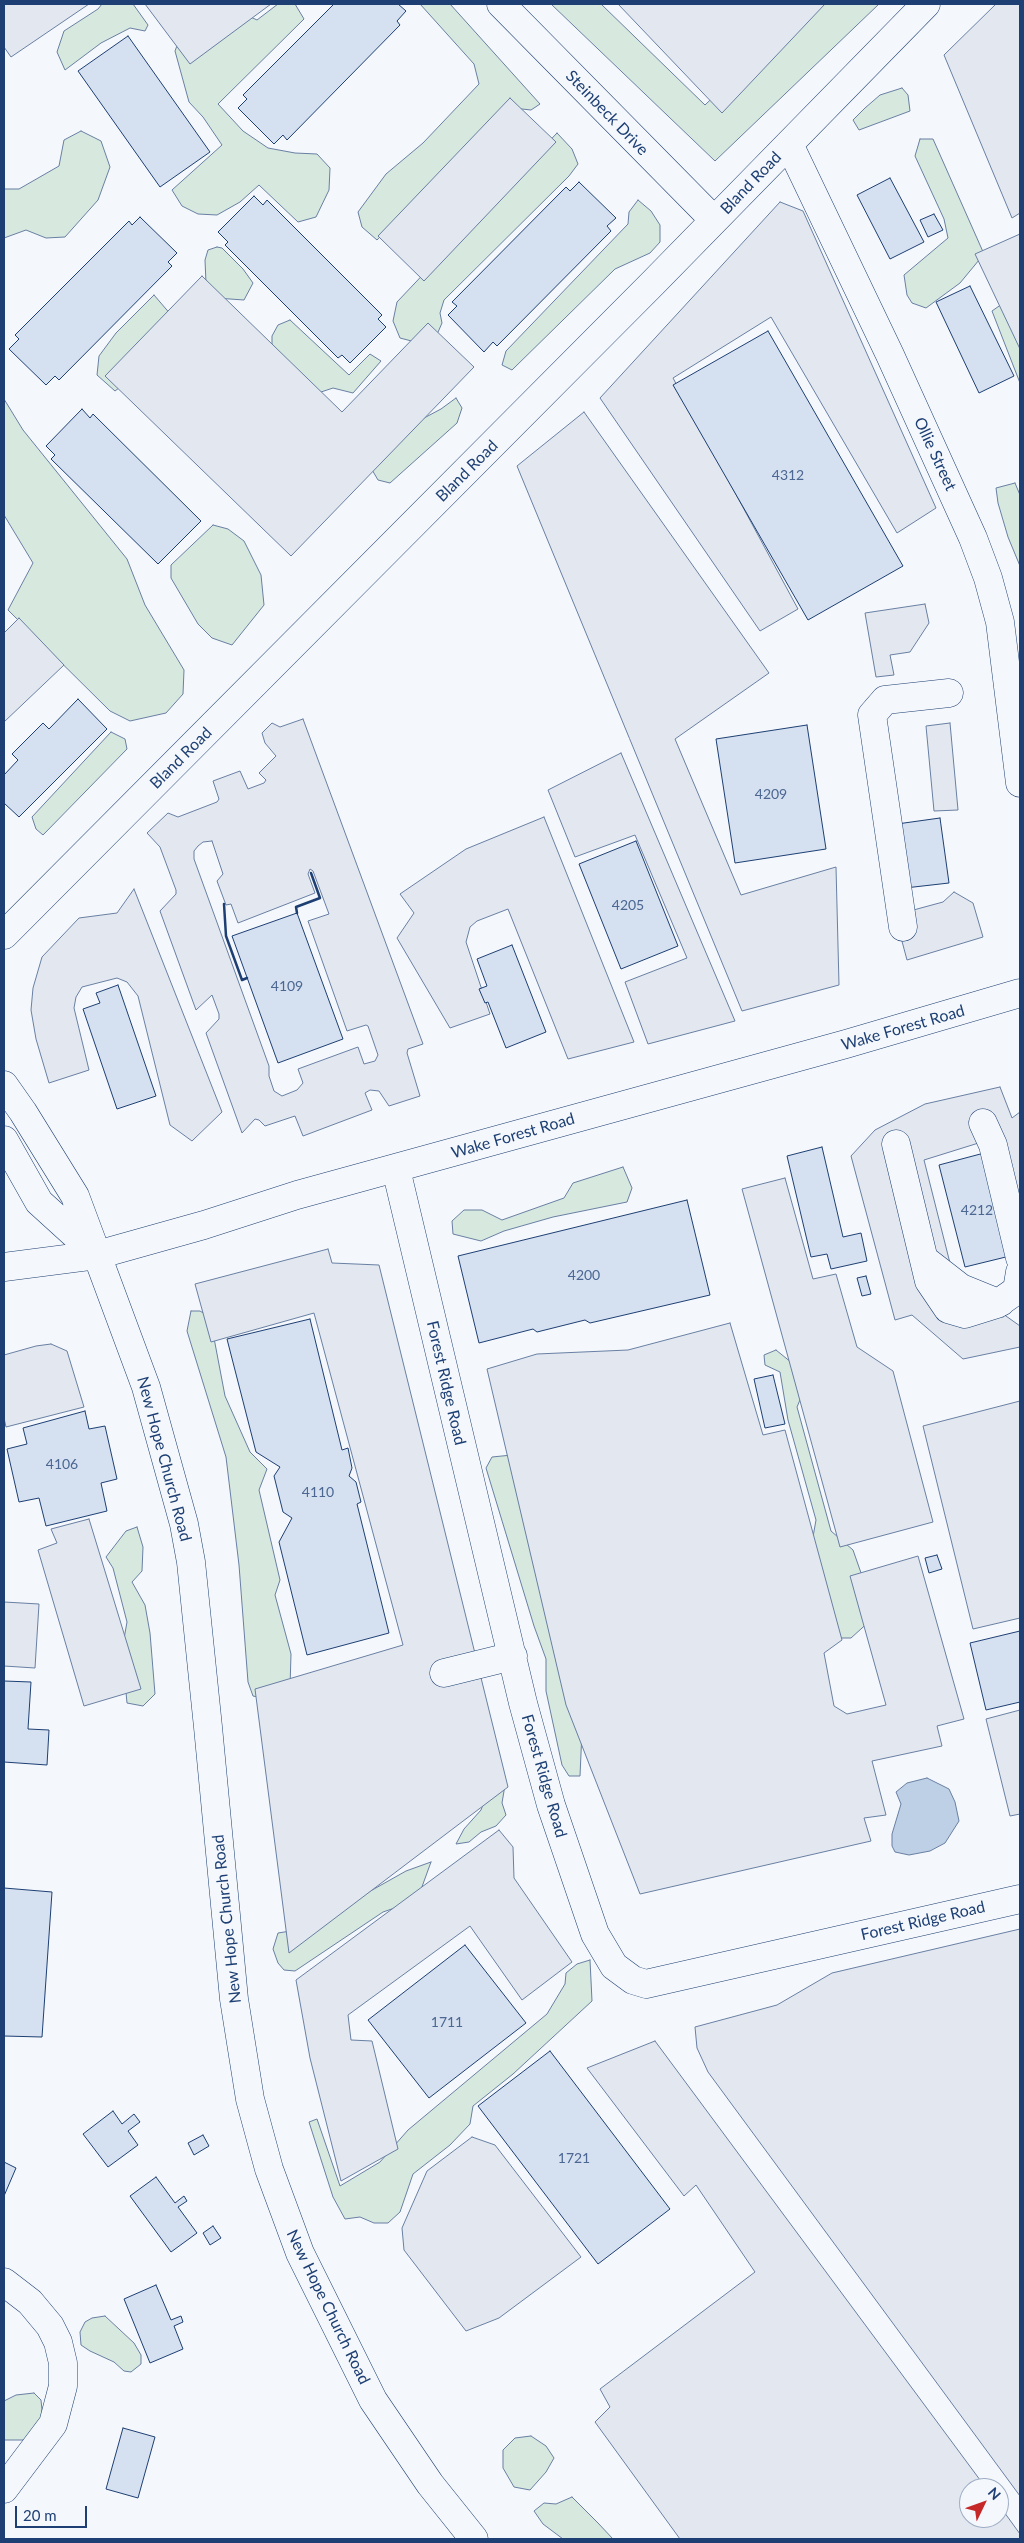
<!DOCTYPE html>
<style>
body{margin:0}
#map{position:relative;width:1024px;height:2543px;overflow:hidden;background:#f4f7fb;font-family:Lato,sans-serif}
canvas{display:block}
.frame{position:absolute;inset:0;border:5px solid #1d3f73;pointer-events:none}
.north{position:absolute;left:959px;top:2478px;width:50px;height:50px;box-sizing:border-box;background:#f4f7fb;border:1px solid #9eadc5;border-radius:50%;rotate:48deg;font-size:14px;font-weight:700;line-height:20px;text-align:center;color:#1d3f73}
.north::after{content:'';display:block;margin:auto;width:18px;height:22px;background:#c62828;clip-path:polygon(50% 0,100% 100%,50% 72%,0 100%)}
.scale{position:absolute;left:15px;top:2506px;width:72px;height:22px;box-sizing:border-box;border:2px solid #1d3f73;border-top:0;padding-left:6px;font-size:15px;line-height:18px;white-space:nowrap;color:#1d3f73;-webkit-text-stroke:4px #f4f7fb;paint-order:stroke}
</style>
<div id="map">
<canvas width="1024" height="2543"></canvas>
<div class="frame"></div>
<div class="north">N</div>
<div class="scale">20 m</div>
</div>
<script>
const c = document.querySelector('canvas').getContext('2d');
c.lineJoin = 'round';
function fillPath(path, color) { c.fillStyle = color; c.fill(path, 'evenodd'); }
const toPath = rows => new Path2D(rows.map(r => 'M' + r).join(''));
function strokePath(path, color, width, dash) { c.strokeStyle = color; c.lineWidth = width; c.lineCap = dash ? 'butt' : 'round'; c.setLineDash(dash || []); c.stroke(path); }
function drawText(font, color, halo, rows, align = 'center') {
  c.font = font + ' Lato,sans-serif'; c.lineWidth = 4; c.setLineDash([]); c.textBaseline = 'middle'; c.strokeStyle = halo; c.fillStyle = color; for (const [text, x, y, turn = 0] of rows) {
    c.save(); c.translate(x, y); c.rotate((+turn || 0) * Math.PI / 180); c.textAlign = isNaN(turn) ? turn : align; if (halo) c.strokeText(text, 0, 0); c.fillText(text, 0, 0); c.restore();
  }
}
const green = toPath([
 [102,4,133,4,148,25,145,31,130,28,101,43,65,70,57,52,64,31,98,9,102,4],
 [278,4,295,4,304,19,218,104,243,131,268,148,295,153,317,154,330,168,329,190,316,217,298,222,259,185,240,202,217,215,198,214,182,206,172,190,222,145,203,117,189,102,175,51,181,35,240,12,257,20,278,4],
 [420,4,450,4,540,104,531,110,513,108,501,112,377,240,362,227,358,212,386,174,423,143,479,84,474,64,420,4],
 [551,4,601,4,705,105,811,4,879,4,715,161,551,4],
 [902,88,908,95,910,111,859,130,853,120,865,108,880,95,902,88],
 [81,131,101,141,110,167,98,200,65,237,46,238,26,230,4,238,4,189,19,189,59,166,64,140,81,131],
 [557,133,572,149,578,164,569,176,444,300,440,313,442,323,435,339,427,345,400,338,393,321,397,302,557,133],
 [920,139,933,139,984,254,960,283,926,308,912,303,907,295,904,275,948,238,944,219,915,156,920,139],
 [638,200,651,211,660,225,660,242,650,253,615,269,512,370,502,365,506,351,628,224,629,212,638,200],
 [217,247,222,248,243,269,253,283,244,300,216,298,206,283,205,260,208,250,217,247],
 [154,295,172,316,137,374,115,391,97,375,99,356,116,333,154,295],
 [1009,299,1020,324,1020,383,992,311,1009,299],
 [290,320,349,375,370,354,381,361,353,393,333,388,309,396,272,359,272,336,278,325,290,320],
 [456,398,462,408,457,423,390,483,378,480,371,468,409,426,441,409,456,398],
 [4,399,23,430,127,559,145,605,184,670,183,694,166,713,130,721,110,711,8,610,33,563,4,515,4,399],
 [1015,483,1020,495,1020,566,1008,537,998,503,996,488,1015,483],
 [213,525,228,529,244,541,261,575,264,605,232,645,212,638,198,624,171,578,171,565,213,525],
 [111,732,125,739,127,749,43,835,36,829,32,817,111,732],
 [623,1167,632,1188,627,1202,553,1217,504,1231,481,1241,453,1234,452,1221,464,1210,482,1210,502,1220,564,1198,573,1183,623,1167],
 [191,1311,200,1311,210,1317,225,1396,250,1452,267,1469,259,1490,280,1580,275,1595,291,1654,290,1687,276,1701,253,1696,248,1682,239,1565,226,1457,187,1331,191,1311],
 [776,1350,797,1367,805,1388,797,1407,831,1531,853,1550,867,1590,872,1619,851,1638,830,1638,811,1548,816,1520,788,1420,780,1372,765,1365,764,1355,776,1350],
 [512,1455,582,1731,580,1776,569,1776,562,1765,546,1691,546,1659,534,1626,486,1468,492,1457,512,1455],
 [137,1527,143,1547,142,1571,132,1582,145,1605,150,1633,155,1694,143,1706,127,1703,122,1650,127,1622,113,1568,106,1557,126,1531,137,1527],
 [505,1785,502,1803,506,1815,496,1826,481,1832,469,1842,456,1844,464,1829,481,1810,489,1789,505,1785],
 [431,1862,419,1895,409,1903,383,1912,295,1971,284,1970,278,1963,273,1949,278,1933,303,1929,406,1871,431,1862],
 [590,1960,592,2001,513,2074,473,2106,470,2124,450,2145,413,2174,400,2212,388,2223,374,2223,360,2217,345,2219,333,2197,309,2122,317,2119,340,2186,380,2162,408,2130,547,2014,565,1984,566,1973,577,1964,590,1960],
 [105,2316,134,2343,141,2355,141,2364,131,2372,124,2371,114,2362,90,2351,81,2345,80,2332,85,2322,92,2318,105,2316],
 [34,2393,41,2400,43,2420,27,2440,4,2440,4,2401,16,2395,34,2393],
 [531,2436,546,2446,554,2458,546,2472,530,2490,514,2487,503,2468,503,2450,515,2438,531,2436],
 [572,2497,598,2523,613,2539,563,2539,543,2524,534,2511,544,2503,556,2504,572,2497]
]);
fillPath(green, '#d7e8df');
strokePath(green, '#687fa3', 1);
const parking = toPath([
 [4,4,89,4,11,57,4,47,4,4],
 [145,4,271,4,190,64,145,4],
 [618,4,825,4,722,113,618,4],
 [996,4,1020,4,1020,213,1012,218,944,55,996,4],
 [510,98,556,142,424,281,378,236,510,98],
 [780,202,803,211,936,508,897,533,771,317,673,378,798,609,760,631,600,398,780,202],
 [1020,234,1020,349,975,254,1020,234],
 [202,276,342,412,428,323,474,367,291,556,105,376,202,276],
 [584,412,769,673,675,739,741,895,836,867,839,985,742,1011,517,466,584,412],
 [925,604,929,623,910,652,890,655,894,675,876,677,865,613,925,604],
 [19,618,64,665,4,722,4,633,19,618],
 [303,719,423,1044,408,1049,407,1053,420,1096,389,1106,379,1091,370,1090,365,1093,372,1110,303,1136,295,1116,265,1126,259,1120,255,1119,242,1133,206,1033,219,1019,219,1014,212,995,196,1010,160,911,176,894,176,890,160,847,147,833,168,813,178,817,217,802,219,799,213,781,240,771,248,789,264,783,266,780,259,773,276,756,265,743,262,733,272,723,280,727,303,719],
 [212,841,223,874,217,881,226,905,231,904,238,923,315,893,308,874,310,869,313,871,329,914,308,921,347,1031,366,1025,368,1026,378,1055,375,1061,364,1064,358,1047,298,1069,303,1083,297,1090,282,1096,274,1091,269,1076,269,1066,194,859,194,851,198,846,203,842,212,841],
 [950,723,958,810,934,811,926,726,950,723],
 [621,753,735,1021,648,1044,625,982,687,958,635,835,575,857,548,790,621,753],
 [544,817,634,1042,568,1059,508,909,477,921,470,927,466,942,490,1014,450,1028,397,938,414,913,400,894,466,849,544,817],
 [134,889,222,1112,192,1141,170,1125,138,996,127,982,117,978,82,987,76,997,74,1008,89,1070,49,1083,36,1039,31,1010,33,988,42,957,79,918,117,913,134,889],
 [954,892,973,903,983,937,907,960,895,915,943,902,954,892],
 [1000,1087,1012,1118,1020,1112,1020,1271,985,1141,924,1160,954,1279,1020,1326,1020,1347,963,1359,912,1315,895,1320,851,1156,875,1130,925,1104,1000,1087],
 [785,1178,813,1279,836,1274,857,1347,893,1371,933,1522,840,1547,742,1189,785,1178],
 [328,1249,332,1263,379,1265,508,1787,289,1953,255,1689,403,1645,314,1313,211,1342,195,1284,328,1249],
 [730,1323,763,1435,785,1430,842,1640,824,1653,834,1706,847,1714,886,1705,850,1576,918,1556,964,1719,937,1726,942,1746,872,1761,886,1815,864,1818,871,1841,640,1894,566,1705,487,1369,537,1354,628,1350,730,1323],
 [51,1344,67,1351,84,1407,6,1427,4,1418,4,1355,36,1346,51,1344],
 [1020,1401,1020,1618,973,1629,923,1426,1020,1401],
 [89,1519,141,1689,84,1706,38,1550,57,1543,51,1529,89,1519],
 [4,1602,39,1604,35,1668,4,1666,4,1602],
 [1020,1710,1020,1814,1010,1816,986,1719,1020,1710],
 [499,1830,513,1847,514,1878,572,1962,522,2000,470,1926,348,2015,351,2040,372,2041,398,2149,341,2181,310,2058,296,1980,499,1830],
 [1020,1929,1020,2496,708,2072,697,2048,695,2027,777,2005,832,1973,1020,1929],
 [655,2041,986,2488,969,2488,969,2518,999,2518,999,2505,1020,2534,1020,2539,680,2539,595,2422,610,2407,600,2389,755,2272,696,2185,684,2196,587,2068,655,2041],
 [472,2137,495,2145,581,2257,499,2318,466,2331,404,2250,402,2228,427,2171,472,2137]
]);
fillPath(parking, '#e3e8f0');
strokePath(parking, '#687fa3', 1);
const water = toPath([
 [927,1778,949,1789,955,1802,959,1821,945,1843,930,1851,909,1855,895,1852,892,1846,892,1834,901,1804,896,1792,907,1783,927,1778]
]);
fillPath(water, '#bed0e5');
strokePath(water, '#687fa3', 1);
const building = toPath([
 [334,4,398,4,406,11,397,21,400,25,287,140,283,135,274,144,238,108,247,99,243,95,334,4],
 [128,36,210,152,160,187,78,71,128,36],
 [890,178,924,242,890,259,857,195,890,178],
 [579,182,616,218,607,226,611,231,497,346,493,342,484,352,448,315,457,306,452,302,566,187,570,191,579,182],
 [254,196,263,205,267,200,382,315,378,319,386,327,350,363,342,355,338,358,225,245,228,242,218,232,254,196],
 [934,214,943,230,928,237,920,220,934,214],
 [140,217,177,253,168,262,172,266,59,380,55,376,46,385,9,349,19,339,15,335,129,221,132,225,140,217],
 [970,286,1014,376,979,393,936,302,970,286],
 [768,331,903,566,808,620,673,385,768,331],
 [82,409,90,418,93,414,201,521,158,564,51,459,55,455,46,446,82,409],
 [78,699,107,729,19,817,4,803,4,775,18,760,12,754,43,723,49,729,78,699],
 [807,725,826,849,735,863,716,739,807,725],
 [940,818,949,883,905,888,897,824,940,818],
 [636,841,678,946,621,969,579,864,636,841],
 [297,913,343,1039,278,1063,232,936,297,913],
 [512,945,546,1032,506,1048,488,1002,485,1003,479,989,487,986,477,959,512,945],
 [118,985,156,1096,117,1109,83,1009,100,1003,96,993,118,985],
 [822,1147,843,1237,861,1233,867,1261,831,1269,827,1254,811,1257,787,1156,822,1147],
 [988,1152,1014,1255,965,1267,939,1165,988,1152],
 [687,1200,710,1295,590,1323,585,1320,537,1332,533,1329,479,1343,458,1256,687,1200],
 [866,1276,871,1294,862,1296,857,1278,866,1276],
 [310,1319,342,1450,348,1448,352,1468,349,1476,356,1482,361,1502,357,1504,389,1633,307,1655,279,1542,292,1518,283,1512,274,1476,280,1467,256,1452,227,1339,310,1319],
 [773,1375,785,1424,765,1428,754,1379,773,1375],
 [85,1411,89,1429,105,1426,117,1479,101,1483,107,1511,46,1526,39,1498,19,1502,7,1449,27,1444,23,1428,85,1411],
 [937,1555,942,1569,929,1573,925,1558,937,1555],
 [1020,1631,1020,1702,986,1710,970,1643,1020,1631],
 [4,1681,31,1682,28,1729,49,1730,47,1765,4,1762,4,1681],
 [4,1888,52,1892,42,2037,4,2036,4,1888],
 [465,1945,526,2023,429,2098,368,2020,465,1945],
 [550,2051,670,2209,598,2264,478,2106,550,2051],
 [113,2111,122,2124,134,2114,140,2122,128,2131,138,2145,108,2167,83,2134,113,2111],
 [203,2135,209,2146,194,2155,188,2143,203,2135],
 [4,2162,16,2168,4,2196,4,2162],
 [156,2177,175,2203,184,2196,187,2201,178,2207,197,2233,171,2252,130,2196,156,2177],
 [213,2226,221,2238,210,2245,203,2233,213,2226],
 [156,2285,171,2320,181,2316,183,2322,174,2326,183,2349,150,2363,124,2299,156,2285],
 [123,2428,155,2437,138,2498,106,2489,123,2428]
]);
fillPath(building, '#d5e0f0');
strokePath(building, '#1d3f73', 1);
const minor = toPath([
 [501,4,714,220],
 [789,144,890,355,973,538,988,578,1000,622,1020,783],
 [903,927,872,715,885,700,949,693],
 [4,935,653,283,926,4],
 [4,1085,23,1112,75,1196,97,1255],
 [983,1123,993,1145,1020,1258],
 [4,1140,39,1202,94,1252],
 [896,1144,929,1281,948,1309,965,1314,997,1304,1017,1290,1020,1272],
 [396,1169,523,1703,551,1805,595,1934,614,1966,633,1980,646,1984,1020,1899],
 [925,1260,961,1288,993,1301,1001,1302],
 [444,1673,513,1656],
 [4,2282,30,2302,50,2326,58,2342,63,2363,63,2386,53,2424,4,2489]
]);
const major = toPath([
 [97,1255,146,1387,184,1524,191,1562,208,1727,234,1999,250,2099,269,2169,300,2253,373,2400,430,2484,474,2539],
 [4,1267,97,1255,204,1225,297,1195,846,1044,1020,993]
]);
strokePath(minor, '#1d3f73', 29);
strokePath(major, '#1d3f73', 29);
strokePath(minor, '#f4f7fb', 28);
strokePath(major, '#f4f7fb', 28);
strokePath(toPath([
 [224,904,226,936,242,980,247,978],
 [297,913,296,907,320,898,311,873]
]), '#1d3f73', 2.5);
drawText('14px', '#4b6792', null, [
 ["4312",788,475],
 ["4209",771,794],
 ["4205",628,905],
 ["4109",287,986],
 ["4212",977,1210],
 ["4200",584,1275],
 ["4106",62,1464],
 ["4110",318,1492],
 ["1711",447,2022],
 ["1721",574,2158]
]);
drawText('16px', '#1d3f73', '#f4f7fb', [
 ["Steinbeck Drive",607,113,46],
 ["Bland Road",751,183,-46],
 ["Ollie Street",935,454,65],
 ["Bland Road",467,471,-45],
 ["Bland Road",181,758,-45],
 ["Wake Forest Road",903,1028,-16],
 ["Wake Forest Road",513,1136,-16],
 ["Forest Ridge Road",446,1383,77],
 ["New Hope Church Road",164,1459,75],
 ["Forest Ridge Road",544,1776,74],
 ["New Hope Church Road",227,1919,-96],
 ["Forest Ridge Road",923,1921,-13],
 ["New Hope Church Road",328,2307,64]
]);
</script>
